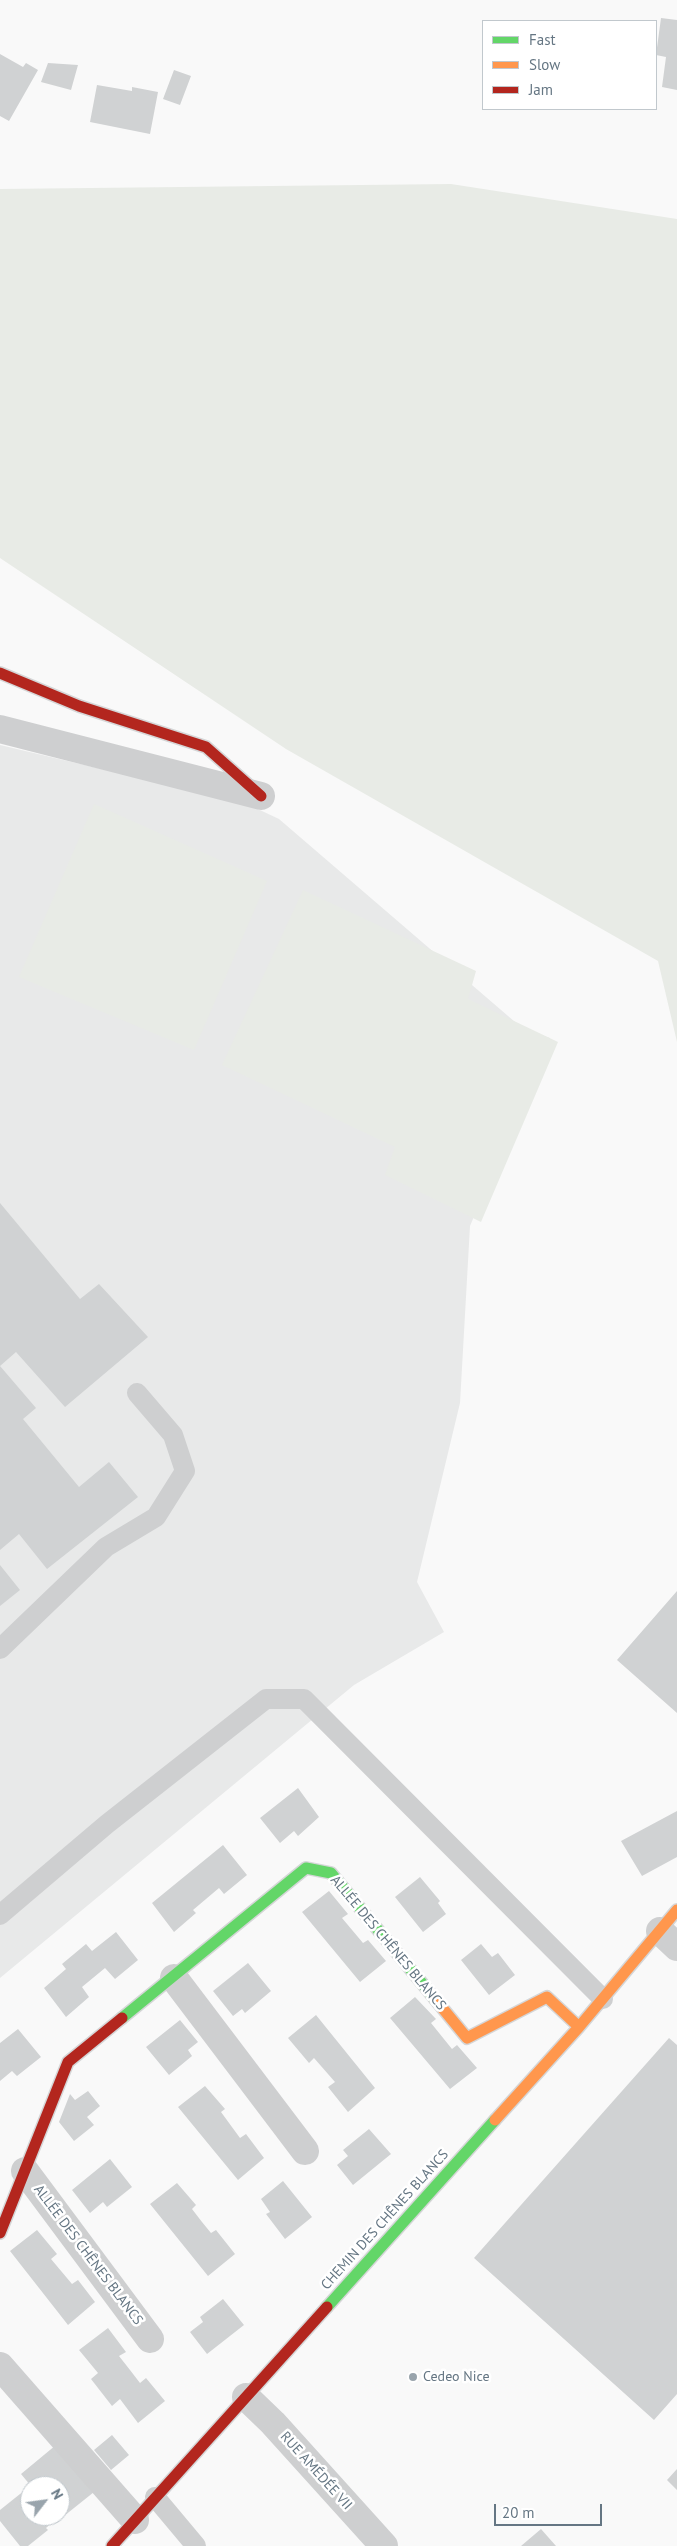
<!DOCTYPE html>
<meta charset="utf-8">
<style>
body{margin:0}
#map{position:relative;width:677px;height:2546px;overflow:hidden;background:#f9f9f9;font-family:"PT Sans",sans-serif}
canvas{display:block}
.legend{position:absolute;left:482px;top:20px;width:175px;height:90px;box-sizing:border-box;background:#fff;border:1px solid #c1c8cd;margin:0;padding:6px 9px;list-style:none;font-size:15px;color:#657683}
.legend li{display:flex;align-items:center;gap:10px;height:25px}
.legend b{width:25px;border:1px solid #c1c8cd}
.north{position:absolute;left:20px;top:2476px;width:50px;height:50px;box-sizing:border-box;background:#fff;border:1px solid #c1c8cd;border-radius:50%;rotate:60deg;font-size:14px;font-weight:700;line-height:20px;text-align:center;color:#657683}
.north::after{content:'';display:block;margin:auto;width:18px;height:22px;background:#99a4ac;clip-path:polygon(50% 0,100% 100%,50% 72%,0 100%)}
.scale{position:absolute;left:494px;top:2504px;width:108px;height:22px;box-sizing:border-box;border:2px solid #657683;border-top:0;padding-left:6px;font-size:15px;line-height:18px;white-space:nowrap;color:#657683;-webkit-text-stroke:4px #fff;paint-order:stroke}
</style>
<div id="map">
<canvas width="677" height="2546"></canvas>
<ul class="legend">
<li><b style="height:6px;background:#63d668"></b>Fast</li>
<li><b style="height:6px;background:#ff974d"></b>Slow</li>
<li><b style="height:6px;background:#b3261e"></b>Jam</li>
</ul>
<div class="north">N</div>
<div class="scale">20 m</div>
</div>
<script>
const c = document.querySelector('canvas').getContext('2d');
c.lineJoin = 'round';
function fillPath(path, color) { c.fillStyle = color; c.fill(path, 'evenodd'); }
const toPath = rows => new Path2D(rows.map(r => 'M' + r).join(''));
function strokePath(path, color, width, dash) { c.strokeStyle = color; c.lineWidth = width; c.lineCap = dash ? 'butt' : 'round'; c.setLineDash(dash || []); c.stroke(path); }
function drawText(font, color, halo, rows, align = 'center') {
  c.font = font + ' "PT Sans",sans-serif'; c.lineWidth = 5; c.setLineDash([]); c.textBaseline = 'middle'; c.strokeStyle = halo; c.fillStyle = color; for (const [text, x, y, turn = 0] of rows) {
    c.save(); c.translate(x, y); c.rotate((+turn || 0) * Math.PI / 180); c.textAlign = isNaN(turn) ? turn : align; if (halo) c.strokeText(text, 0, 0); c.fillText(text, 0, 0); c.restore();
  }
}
fillPath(toPath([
 [0,745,245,803,279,819,522,1028,550,1038,470,1226,460,1403,417,1582,444,1632,354,1685,0,1978]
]), '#e8e9e9');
fillPath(toPath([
 [451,184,677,219,677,1042,658,961,286,749,0,558,0,189],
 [94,804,267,881,194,1050,19,977],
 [303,890,476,971,468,999,558,1042,481,1222,385,1175,395,1147,222,1065]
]), '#e8ebe6');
fillPath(toPath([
 [661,18,677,20,677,90,662,87,666,57,656,55],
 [0,54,23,67,26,63,38,70,9,121,0,116],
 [48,63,78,65,71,90,41,82],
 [174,70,191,76,180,105,163,99],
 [97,85,132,91,132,87,158,92,150,134,90,122],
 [0,1203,80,1299,99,1284,148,1337,65,1407,16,1352,0,1366,36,1408,23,1419,79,1487,109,1462,138,1497,47,1569,19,1534,0,1550],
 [0,1565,20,1590,0,1606],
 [677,1591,677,1713,617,1660],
 [298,1788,319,1817,298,1836,294,1831,280,1843,260,1818],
 [677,1811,677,1857,642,1876,621,1841],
 [223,1845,247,1875,224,1894,219,1888,193,1910,196,1913,174,1932,152,1903],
 [420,1877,440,1901,438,1903,446,1914,423,1932,395,1897],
 [329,1891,348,1914,342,1918,363,1943,368,1940,386,1961,360,1982,302,1912],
 [116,1932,138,1960,115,1979,105,1968,82,1987,89,1997,66,2017,44,1988,66,1969,62,1964,86,1944,92,1951],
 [481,1944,492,1957,498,1953,515,1975,489,1995,461,1960],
 [248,1963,271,1991,245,2013,242,2009,233,2016,213,1991],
 [415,1997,436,2019,431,2023,452,2049,457,2045,477,2068,450,2089,390,2018],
 [316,2015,375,2088,348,2112,328,2087,335,2082,314,2058,309,2063,288,2038],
 [180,2020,198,2042,188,2050,192,2056,169,2075,146,2047],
 [18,2029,41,2057,17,2076,12,2071,0,2081,0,2043],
 [669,2038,677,2045,677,2394,654,2420,474,2258],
 [205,2086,225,2109,221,2112,240,2138,246,2134,264,2158,238,2180,178,2107],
 [88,2091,100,2106,87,2117,94,2125,74,2141,59,2122,70,2094,75,2100],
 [369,2129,391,2154,353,2185,337,2165,348,2156,343,2150],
 [110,2159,132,2187,107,2207,103,2202,90,2213,72,2190],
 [283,2181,312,2217,285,2239,266,2214,270,2212,261,2199],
 [177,2183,196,2205,192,2209,202,2222,211,2233,216,2230,235,2254,208,2276,150,2204],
 [37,2230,57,2254,51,2259,72,2284,78,2280,95,2302,68,2325,10,2251],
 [223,2299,244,2325,207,2354,190,2332,203,2322,200,2317],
 [108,2328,126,2352,119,2356,130,2370,140,2383,146,2378,165,2401,138,2423,120,2399,112,2406,91,2379,98,2373,79,2350],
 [112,2435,129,2455,111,2470,94,2450],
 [56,2445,94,2492,59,2520,57,2518,46,2528,48,2530,28,2546,20,2546,0,2521,0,2510,30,2486,30,2516,60,2516,60,2486,31,2486,21,2474],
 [677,2469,677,2490,667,2480],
 [541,2529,556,2546,521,2546]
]), '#d0d2d3');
const fast = toPath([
 [122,2018,306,1868,331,1873,435,1999],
 [327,2307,495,2120]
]);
const slow = toPath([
 [435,1999,467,2038,547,1997,579,2027],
 [495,2120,579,2027,677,1910]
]);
const jam = toPath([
 [0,673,79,706,206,747,261,796],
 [0,2233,68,2062,122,2018],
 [112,2546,327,2307]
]);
strokePath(fast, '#d5d6d7', 14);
strokePath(slow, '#d5d6d7', 14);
strokePath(jam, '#d5d6d7', 14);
strokePath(toPath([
 [0,1649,106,1547,156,1517,185,1471,173,1435,137,1393],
 [0,1915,107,1824,266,1699,304,1699,603,1999],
 [155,2497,196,2546]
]), '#cecfd0', 20);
strokePath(toPath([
 [0,729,261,796],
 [660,1931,677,1947],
 [174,1978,305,2151],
 [25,2171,150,2339],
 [0,2366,135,2520],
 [246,2397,273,2423,384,2546]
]), '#cecfd0', 28);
strokePath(fast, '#63d668', 11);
strokePath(slow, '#ff974d', 11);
strokePath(jam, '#b3261e', 11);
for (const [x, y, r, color] of [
 [413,2377,5,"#99a4ac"]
]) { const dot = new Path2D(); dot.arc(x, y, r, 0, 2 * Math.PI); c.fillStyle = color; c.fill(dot); strokePath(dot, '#fff', 2); }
drawText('14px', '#657683', '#fff', [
 ["ALLÉE DES CHÊNES BLANCS",388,1943,50],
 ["CHEMIN DES CHÊNES BLANCS",385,2220,-48],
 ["ALLÉE DES CHÊNES BLANCS",88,2255,53],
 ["RUE AMÉDÉE VII",316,2471,48]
]);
drawText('14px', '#657683', '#fff', [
 ["Cedeo Nice",423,2377]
], 'left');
</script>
